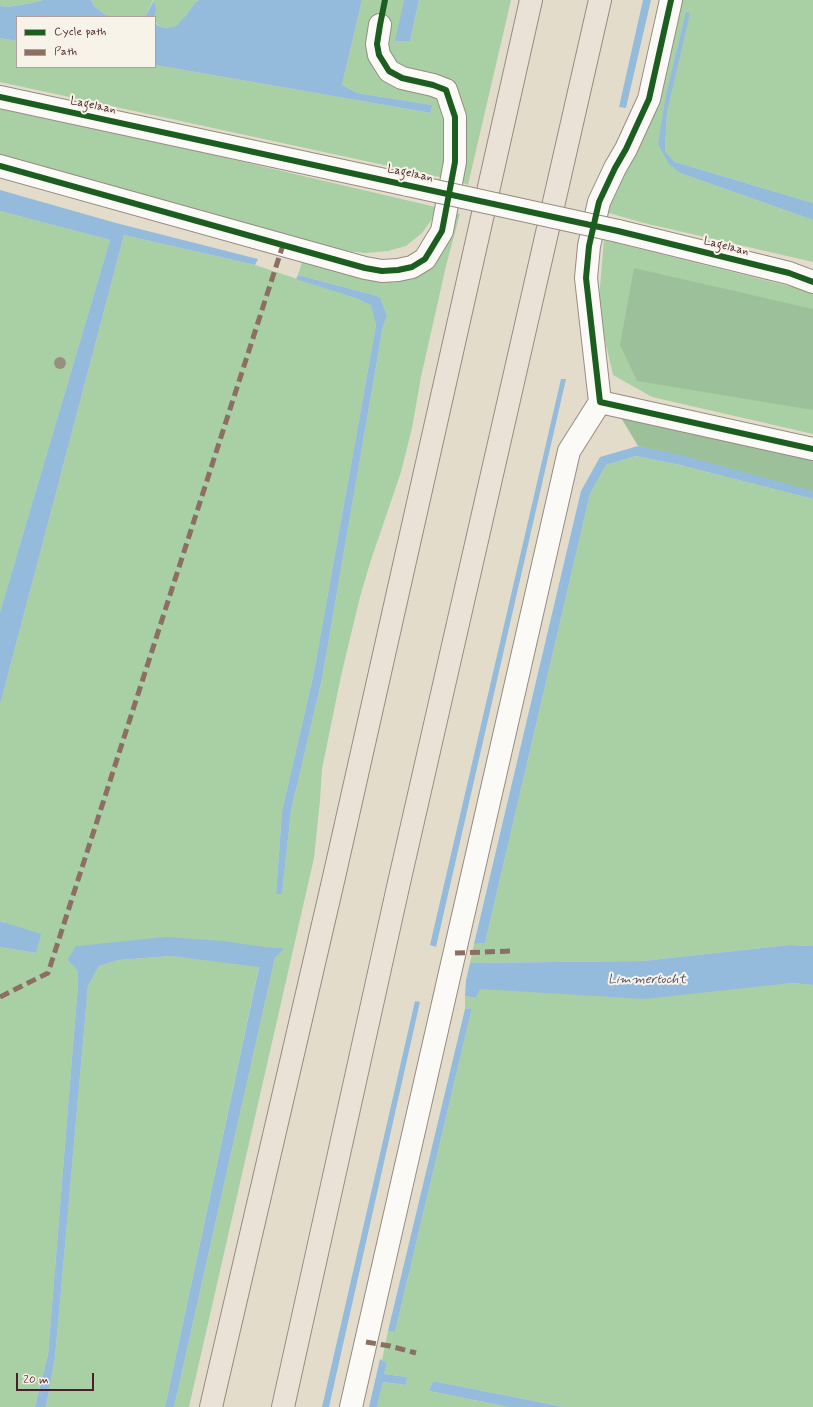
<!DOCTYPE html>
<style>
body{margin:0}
#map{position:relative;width:813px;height:1407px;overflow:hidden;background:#e4dcca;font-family:Mynerve,sans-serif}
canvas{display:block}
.legend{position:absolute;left:16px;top:16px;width:140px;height:52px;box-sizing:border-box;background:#f7f3e8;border:1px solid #b29e9c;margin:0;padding:5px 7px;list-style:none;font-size:12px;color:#4a1f2b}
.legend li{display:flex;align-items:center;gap:8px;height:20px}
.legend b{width:20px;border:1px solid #b29e9c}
.scale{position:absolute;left:16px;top:1373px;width:78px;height:18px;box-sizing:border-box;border:2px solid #4a1f2b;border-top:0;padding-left:5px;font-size:12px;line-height:14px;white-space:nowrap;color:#4a1f2b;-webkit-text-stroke:3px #f7f3e8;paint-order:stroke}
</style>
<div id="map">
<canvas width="813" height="1407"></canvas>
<ul class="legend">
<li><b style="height:5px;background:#1b5e20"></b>Cycle path</li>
<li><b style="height:5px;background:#8d6e63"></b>Path</li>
</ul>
<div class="scale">20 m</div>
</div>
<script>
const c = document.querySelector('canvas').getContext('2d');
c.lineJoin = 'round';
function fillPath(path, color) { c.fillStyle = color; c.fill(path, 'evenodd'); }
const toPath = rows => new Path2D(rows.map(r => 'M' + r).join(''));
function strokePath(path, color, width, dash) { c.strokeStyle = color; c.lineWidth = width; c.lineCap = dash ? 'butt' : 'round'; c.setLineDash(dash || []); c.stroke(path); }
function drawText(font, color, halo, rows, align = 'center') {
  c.font = font + ' Mynerve,sans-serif'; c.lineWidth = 4; c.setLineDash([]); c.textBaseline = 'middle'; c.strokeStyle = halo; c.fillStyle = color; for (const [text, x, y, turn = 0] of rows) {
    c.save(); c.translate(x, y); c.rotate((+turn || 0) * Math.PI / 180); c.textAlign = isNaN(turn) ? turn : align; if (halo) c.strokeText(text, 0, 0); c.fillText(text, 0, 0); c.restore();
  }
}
fillPath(toPath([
 [0,0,43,0,32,3,8,7,0,6],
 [91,0,153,0,146,15,134,17,113,17,104,14,94,6],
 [154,0,199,0,195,3,187,14,176,26,167,28,161,27,156,23],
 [362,0,404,0,396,41,410,41,419,0,511,0,468,185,458,181,0,82,0,38,17,41,17,67,155,67,155,65,431,113,432,105,357,93,342,85],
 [676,0,813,0,813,203,675,162,665,151,667,113,689,13,658,144,680,173,813,220,813,262,644,223,602,211,644,137],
 [0,105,440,208,422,233,406,246,388,251,366,253,344,251,0,154],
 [0,211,110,240,0,612],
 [451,212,460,214,446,266,421,377,412,428,401,472,370,563,360,597,341,676,322,769,320,800,314,858,189,1407,174,1407,275,958,283,948,100,944,77,946,67,960,78,969,78,984,48,1355,35,1407,0,1407,0,947,36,953,5,922,0,921,0,705,124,235,255,265,358,299,372,305,374,314,376,325,313,677,282,811,276,894,282,894,291,811,322,679,383,326,387,316,380,297,370,294,298,275,303,259,415,272],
 [604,240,813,292,813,434,652,397,613,375,598,310],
 [636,456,680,465,813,499,813,946,789,945,642,961,470,963,474,944,485,943,590,494,606,465],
 [171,956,259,966,165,1407,46,1407,55,1358,88,986,99,966,119,960],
 [791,983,813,985,813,1407,564,1407,433,1381,429,1391,509,1407,377,1407,383,1382,406,1385,407,1377,384,1374,387,1363,382,1360,388,1331,395,1332,472,1008,465,1009,465,996,476,998,480,989]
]), '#a9d0a4');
fillPath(toPath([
 [634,268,813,309,813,410,637,381,620,345],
 [620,416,813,459,813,492,638,446]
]), '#9cc19a');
fillPath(toPath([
 [43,0,91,0,94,6,104,14,113,17,17,17,17,41,0,38,0,6,8,7,32,3],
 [154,0,156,10,155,17,134,17,146,15],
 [199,0,362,0,342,85,357,93,432,105,431,113,155,65,155,18,156,24,161,27,167,28,176,26,187,14,195,3],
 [404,0,419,0,410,41,395,41],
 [643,0,651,0,626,108,619,107],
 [686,12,690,13,667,113,665,151,675,162,813,203,813,220,680,173,669,164,658,144,666,95],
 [0,190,116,223,258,259,255,265,124,235,0,705,0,612,110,240,0,211],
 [298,275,370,294,380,297,387,316,383,326,322,679,291,811,282,894,276,894,282,811,313,677,376,325,371,305,358,299,296,279],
 [561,379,566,379,436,947,430,945],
 [638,446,681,455,813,491,813,499,680,465,636,456,606,465,590,494,485,943,474,944,581,491,600,457],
 [0,921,41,934,36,953,0,947],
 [166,937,223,941,264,947,284,948,275,958,174,1407,165,1407,259,967,171,956,119,960,99,966,88,986,55,1358,46,1407,35,1407,48,1355,78,984,78,970,67,960,76,946],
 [789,945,813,946,813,985,791,983,645,999,480,989,476,998,465,996,466,980,470,963,642,961],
 [415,1001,420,1002,329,1407,322,1407],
 [472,1008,395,1332,388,1331,465,1009],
 [380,1359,387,1363,384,1374,407,1377,406,1385,383,1382,377,1407,369,1407],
 [433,1381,564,1407,509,1407,429,1391]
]), '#94bbdc');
const minor = toPath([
 [0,97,408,185],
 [0,166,365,268,382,271,398,270,412,267,425,259,442,231,455,162,455,117,446,90,433,85,402,78,389,71,379,55,377,44,380,25],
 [618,231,789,273,813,282],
 [600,402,813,449],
 [351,1407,569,451,600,402,586,278,589,246,599,202,615,168,626,149,649,99,671,0]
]);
const highway = toPath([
 [211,1407,334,877,531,0],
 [283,1407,398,887,600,0]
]);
strokePath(minor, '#968b84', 24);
strokePath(highway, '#968b84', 24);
strokePath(minor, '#fbfaf7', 22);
strokePath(highway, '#ebe2d7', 22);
const minorBridge = toPath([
 [408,185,618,231]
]);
strokePath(minorBridge, '#968b84', 24, []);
strokePath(minorBridge, '#fbfaf7', 22);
strokePath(toPath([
 [455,953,513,951],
 [0,997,48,973,283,245],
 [366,1342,390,1346,416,1353]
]), '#8d6e63', 5, [10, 5]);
strokePath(toPath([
 [671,0,649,99,626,149,615,168,599,202,589,246,586,278,600,402,813,449],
 [0,97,618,231,789,273,813,282],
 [0,166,365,268,382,271,398,270,412,267,425,259,442,231,455,162,455,117,446,90,433,85,402,78,389,71,379,55,377,44,380,25,385,0]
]), '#1b5e20', 6);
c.fillStyle = '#979081';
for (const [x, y] of [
 [60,363]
]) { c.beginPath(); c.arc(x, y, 6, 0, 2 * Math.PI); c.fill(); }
drawText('12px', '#4a1f2b', '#f7f3e8', [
 ["Lagelaan",93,106,12],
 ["Lagelaan",410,174,12],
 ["Lagelaan",726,247,14]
]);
drawText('italic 13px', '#58516b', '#f7f3e8', [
 ["Limmertocht",647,980]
]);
</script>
